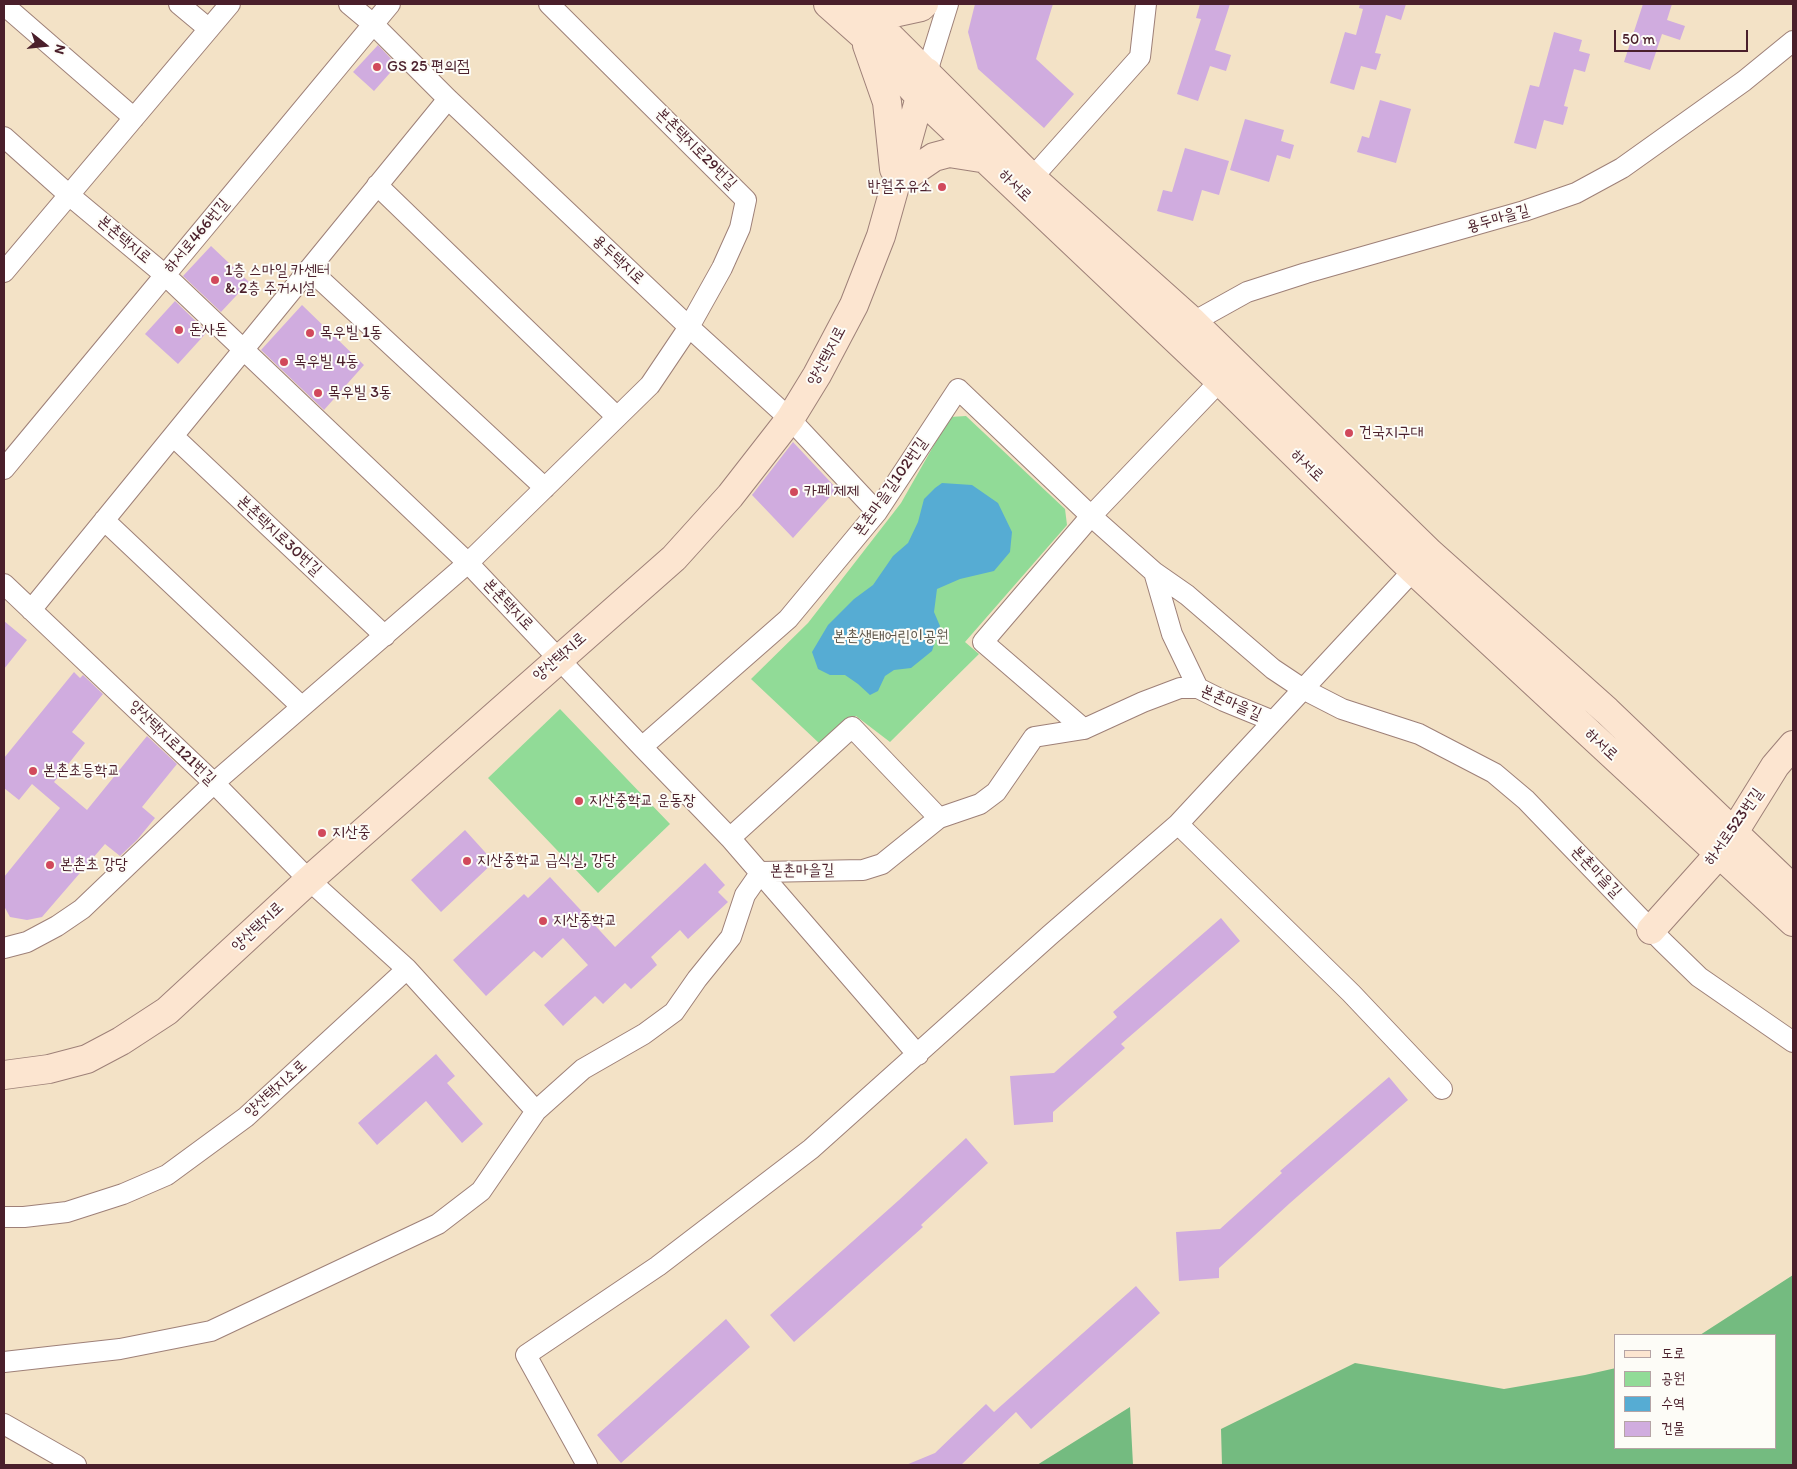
<!DOCTYPE html>
<meta charset="utf-8">
<style>
body{margin:0}
#map{position:relative;width:1797px;height:1469px;overflow:hidden;background:#f3e2c6;font-family:Itim,"Poor Story",sans-serif}
canvas{display:block}
.frame{position:absolute;inset:0;border:5px solid #4a1f2b;pointer-events:none}
.legend{position:absolute;left:1614px;top:1334px;width:162px;height:115px;box-sizing:border-box;background:#fdfcf7;border:1px solid #b5a4a5;margin:0;padding:6px 9px;list-style:none;font-size:15px;color:#4a1f2b}
.legend li{display:flex;align-items:center;gap:10px;height:25px}
.legend b{width:25px;border:1px solid #b5a4a5}
.north{position:absolute;left:20px;top:20px;width:50px;height:50px;-webkit-text-stroke:4px #fdfcf7;paint-order:stroke;rotate:106deg;font-size:14px;font-weight:700;line-height:20px;text-align:center;color:#4a1f2b}
.north::after{content:'';display:block;margin:auto;width:18px;height:22px;background:#4a1f2b;clip-path:polygon(50% 0,100% 100%,50% 72%,0 100%)}
.scale{position:absolute;left:1614px;top:30px;width:134px;height:22px;box-sizing:border-box;border:2px solid #4a1f2b;border-top:0;padding-left:6px;font-size:15px;line-height:18px;white-space:nowrap;color:#4a1f2b;-webkit-text-stroke:4px #fdfcf7;paint-order:stroke}
</style>
<div id="map">
<canvas width="1797" height="1469"></canvas>
<div class="frame"></div>
<ul class="legend">
<li><b style="height:6px;background:#fce5d0"></b>도로</li>
<li><b style="height:14px;background:#91db97"></b>공원</li>
<li><b style="height:14px;background:#56acd3"></b>수역</li>
<li><b style="height:14px;background:#d0acdf"></b>건물</li>
</ul>
<div class="north">N</div>
<div class="scale">50 m</div>
</div>
<script>
const c = document.querySelector('canvas').getContext('2d');
c.lineJoin = 'round';
function fillPath(path, color) { c.fillStyle = color; c.fill(path, 'evenodd'); }
const toPath = rows => new Path2D(rows.map(r => 'M' + r).join(''));
function strokePath(path, color, width, dash) { c.strokeStyle = color; c.lineWidth = width; c.lineCap = dash ? 'butt' : 'round'; c.setLineDash(dash || []); c.stroke(path); }
function drawText(font, color, halo, rows, align = 'center') {
  c.font = font + ' Itim,"Poor Story",sans-serif'; c.lineWidth = 4; c.setLineDash([]); c.textBaseline = 'middle'; c.strokeStyle = halo; c.fillStyle = color; for (const [text, x, y, turn = 0] of rows) {
    c.save(); c.translate(x, y); c.rotate((+turn || 0) * Math.PI / 180); c.textAlign = isNaN(turn) ? turn : align; if (halo) c.strokeText(text, 0, 0); c.fillText(text, 0, 0); c.restore();
  }
}
fillPath(toPath([
 [966,416,1065,509,1067,525,965,642,979,654,890,742,856,716,820,744,751,679,808,623,901,503,950,417],
 [560,709,670,824,598,893,488,778]
]), '#91db97');
fillPath(toPath([
 [1793,1275,1793,1465,1222,1465,1221,1429,1355,1363,1504,1389,1585,1375,1616,1368,1616,1448,1776,1448,1776,1335,1700,1335],
 [1130,1407,1133,1465,1037,1465]
]), '#74bb80');
fillPath(toPath([
 [942,483,972,485,998,503,1012,532,1010,552,994,571,960,579,937,589,934,612,940,626,932,651,911,668,894,670,885,676,878,691,870,695,858,684,845,675,830,675,818,669,812,652,828,625,854,599,873,585,893,556,908,543,918,522,924,499,935,488]
]), '#56acd3');
fillPath(toPath([
 [975,4,1053,4,1036,59,1074,94,1044,128,978,69,968,32],
 [1200,4,1230,4,1215,50,1231,55,1226,71,1210,66,1198,101,1177,94,1201,19,1196,18],
 [1360,4,1406,4,1401,20,1386,15,1375,53,1381,54,1376,70,1361,66,1354,90,1330,83,1345,32,1356,35,1363,9,1359,8],
 [1643,4,1672,4,1667,20,1685,26,1680,40,1662,34,1650,70,1624,62],
 [1554,32,1582,40,1579,51,1590,54,1585,72,1574,69,1564,106,1568,107,1563,125,1544,120,1536,149,1514,143,1530,85,1539,87],
 [378,45,397,65,374,91,353,72],
 [1380,100,1411,109,1396,163,1357,152,1362,136,1369,138],
 [1245,119,1284,130,1281,141,1294,145,1290,159,1277,155,1269,182,1230,170],
 [1185,148,1229,161,1219,195,1202,190,1193,221,1157,211,1163,190,1172,192],
 [211,246,249,282,221,312,183,276],
 [175,301,207,332,178,364,145,334],
 [302,305,364,365,324,410,261,350],
 [793,442,837,489,793,538,752,495],
 [4,621,27,640,4,669],
 [74,672,80,678,83,675,103,694,72,732,85,743,54,782,87,810,147,736,177,764,142,807,155,818,137,840,120,856,105,844,42,917,27,920,10,917,4,906,4,877,60,808,32,784,19,800,4,788,4,758],
 [465,830,494,862,441,912,411,880],
 [705,863,725,885,718,892,728,902,688,939,680,930,651,957,657,965,631,989,625,983,603,1004,595,996,563,1026,544,1005,588,965,563,938,542,958,534,951,486,996,453,960,524,894,528,898,550,877,615,947],
 [1221,918,1240,941,1121,1044,1125,1048,1053,1112,1053,1122,1014,1125,1010,1076,1054,1073,1117,1017,1113,1012],
 [436,1054,455,1076,447,1083,483,1124,462,1143,426,1101,377,1145,358,1123],
 [1389,1077,1408,1100,1290,1203,1219,1268,1219,1278,1179,1281,1176,1232,1220,1229,1282,1173,1280,1171],
 [966,1138,988,1163,921,1225,923,1227,794,1342,770,1315,899,1200],
 [1136,1286,1160,1313,1031,1429,1016,1412,961,1465,906,1465,935,1453,986,1404,994,1412],
 [726,1319,750,1347,621,1463,597,1435]
]), '#d0acdf');
const street = toPath([
 [179,4,209,29],
 [349,4,373,24,448,99,689,327,790,419,877,512],
 [4,5,134,118],
 [927,72,948,4],
 [4,137,69,195,165,275,468,563,642,747,730,838,918,1055],
 [1032,178,1140,57,1146,4],
 [377,185,617,417],
 [309,269,545,488],
 [4,272,230,4],
 [1184,330,1193,322,1247,292,1306,273,1524,211,1576,193,1622,168,1744,81,1793,41],
 [173,436,385,636],
 [4,469,390,4],
 [104,520,301,706],
 [1154,572,1172,634,1198,688],
 [4,584,214,783,309,880,407,969,246,1117,167,1175,123,1194,67,1212,24,1217,4,1217],
 [31,610,448,99],
 [1084,729,983,642,1091,516,1220,381],
 [642,747,788,619,877,512,958,389,1091,516,1154,572,1187,595,1273,669,1303,689,1342,709,1419,734,1494,773,1526,800,1663,942,1699,977,1793,1042],
 [1178,824,1422,561],
 [730,838,852,727,939,818],
 [761,872,863,870,882,864,939,818,980,804,996,792,1034,737,1084,729,1143,702,1180,688,1198,688,1224,701,1273,721],
 [4,948,27,942,57,926,82,909,214,783,468,563,650,385,689,327,722,268,740,228,746,200,549,4],
 [407,969,536,1111],
 [4,1362,120,1349,211,1331,438,1224,481,1191,536,1111,583,1069,644,1034,674,1012,697,979,731,937,745,895,761,872],
 [4,1424,76,1465],
 [587,1465,526,1355,658,1266,811,1149,1050,935,1178,824,1351,993,1442,1089]
]);
const secondary = toPath([
 [828,4,864,36,920,97,1220,381,1413,570,1793,922],
 [857,4,1032,178,1193,322,1430,553,1607,711,1793,889],
 [870,15,898,12,921,7,924,4],
 [867,45,887,102,894,169],
 [896,183,934,157,949,153,987,159],
 [1651,930,1719,854,1734,832,1775,766,1793,745],
 [4,1075,49,1069,87,1059,121,1041,167,1011,309,880,674,558,730,496,790,419,817,375,854,305,881,236,927,72]
]);
strokePath(street, '#9e8078', 22);
strokePath(secondary, '#9e8078', 30);
strokePath(street, '#fff', 20);
strokePath(secondary, '#fce5d0', 28);
for (const [x, y, r, color] of [
 [377,67,5,"#d1495b"],
 [942,187,5,"#d1495b"],
 [215,280,5,"#d1495b"],
 [179,330,5,"#d1495b"],
 [310,333,5,"#d1495b"],
 [284,362,5,"#d1495b"],
 [318,393,5,"#d1495b"],
 [1349,433,5,"#d1495b"],
 [794,492,5,"#d1495b"],
 [33,771,5,"#d1495b"],
 [579,801,5,"#d1495b"],
 [322,833,5,"#d1495b"],
 [467,861,5,"#d1495b"],
 [50,865,5,"#d1495b"],
 [543,921,5,"#d1495b"]
]) { const dot = new Path2D(); dot.arc(x, y, r, 0, 2 * Math.PI); c.fillStyle = color; c.fill(dot); strokePath(dot, '#fdfcf7', 2); }
drawText('16px', '#4a1f2b', '#fdfcf7', [
 ["GS 25 편의점",387,67],
 ["반월주유소",932,187,"right"],
 ["1층 스마일 카센터",225,271],
 ["& 2층 주거시설",225,289],
 ["돈사돈",189,330],
 ["목우빌 1동",320,333],
 ["목우빌 4동",294,362],
 ["목우빌 3동",328,393],
 ["건국지구대",1359,433],
 ["카페 제제",804,492],
 ["본촌초등학교",43,771],
 ["지산중학교 운동장",589,801],
 ["지산중",332,833],
 ["지산중학교 급식실, 강당",477,861],
 ["본촌초 강당",60,865],
 ["지산중학교",553,921]
], 'left');
drawText('16px', '#4a1f2b', '#fdfcf7', [
 ["본촌택지로29번길",696,149,45],
 ["하서로",1015,186,44],
 ["용두마을길",1498,219,-16],
 ["하서로466번길",197,236,-50],
 ["본촌택지로",124,240,40],
 ["용두택지로",618,260,43],
 ["양산택지로",827,356,-62],
 ["하서로",1307,466,44],
 ["본촌마을길102번길",891,487,-55],
 ["본촌택지로30번길",279,536,43],
 ["본촌택지로",508,605,46],
 ["양산택지로",560,657,-41],
 ["본촌마을길",1231,703,23],
 ["양산택지로121번길",172,743,44],
 ["하서로",1601,745,43],
 ["하서로523번길",1734,827,-55],
 ["본촌마을길",802,871,-1],
 ["본촌마을길",1596,872,46],
 ["양산택지로",258,927,-43],
 ["양산택지소로",276,1089,-42]
]);
drawText('16px', '#5f574b', '#fdfcf7', [
 ["본촌생태어린이공원",891,637]
]);
</script>
